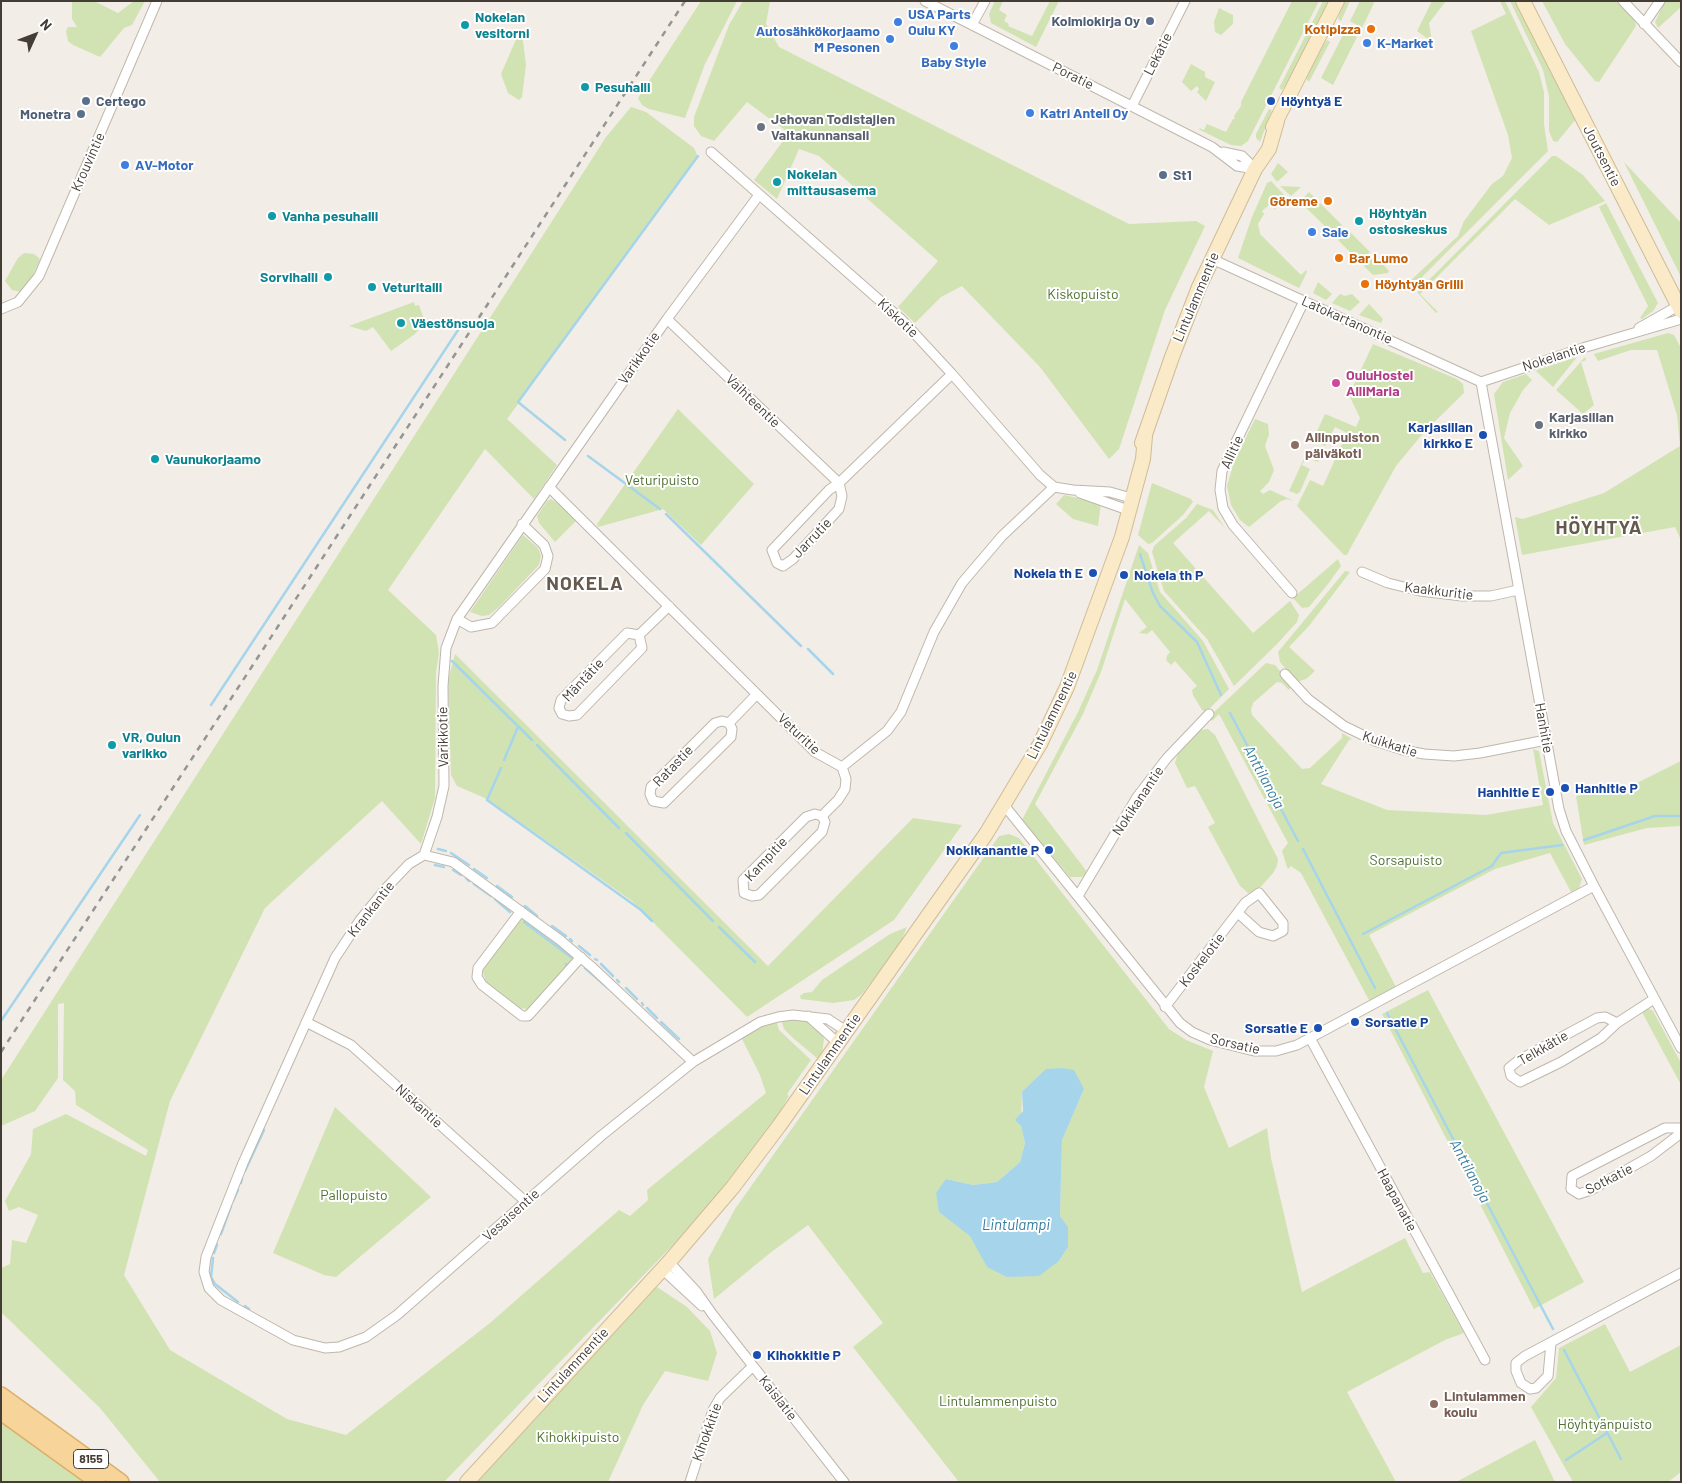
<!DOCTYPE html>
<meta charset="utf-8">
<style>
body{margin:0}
#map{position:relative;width:1682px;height:1483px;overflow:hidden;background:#f2ede6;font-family:Barlow,sans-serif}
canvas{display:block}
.frame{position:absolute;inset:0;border:2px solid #443d36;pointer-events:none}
.north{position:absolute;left:10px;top:10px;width:50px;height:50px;-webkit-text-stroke:4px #fff;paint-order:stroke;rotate:47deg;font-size:14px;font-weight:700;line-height:20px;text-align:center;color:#443d36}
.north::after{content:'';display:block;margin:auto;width:18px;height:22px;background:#443d36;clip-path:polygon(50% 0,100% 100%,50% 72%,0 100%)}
</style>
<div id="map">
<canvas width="1682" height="1483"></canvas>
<div class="frame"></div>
<div class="north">N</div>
</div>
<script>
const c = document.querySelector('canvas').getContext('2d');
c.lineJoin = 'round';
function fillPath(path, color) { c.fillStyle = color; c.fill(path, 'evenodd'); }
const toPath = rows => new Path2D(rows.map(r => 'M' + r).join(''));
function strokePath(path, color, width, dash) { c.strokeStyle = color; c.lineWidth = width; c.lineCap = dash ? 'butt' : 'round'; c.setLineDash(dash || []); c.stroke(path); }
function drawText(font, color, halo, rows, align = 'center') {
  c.font = font + ' Barlow,sans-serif'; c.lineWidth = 4; c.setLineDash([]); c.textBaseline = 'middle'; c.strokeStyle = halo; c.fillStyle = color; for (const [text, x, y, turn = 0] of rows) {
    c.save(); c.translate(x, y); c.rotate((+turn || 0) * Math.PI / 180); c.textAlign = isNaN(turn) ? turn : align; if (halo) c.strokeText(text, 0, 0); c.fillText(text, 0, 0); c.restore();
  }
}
fillPath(toPath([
 [72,1,94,1,118,13,134,1,145,1,132,25,124,28,100,57,73,45,68,41,66,31,68,27,77,27,72,19],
 [701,1,737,1,705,64,685,118,649,109,642,105,638,98],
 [743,1,770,1,766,24,779,47,1129,224,1196,221,1205,226,1165,310,1119,449,1109,459,1040,367,962,286,941,297,915,323,898,307,938,261,819,156,799,149,777,199,754,180,789,133,747,102,714,141,701,136,694,126,694,117,729,25],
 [995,1,1003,1,999,10,1007,15,1004,21,1009,24,1008,26,1032,36,1050,1,1059,1,1036,47,991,23,989,14],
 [1292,1,1319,1,1248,141,1241,146,1231,145,1200,130,1199,128,1204,130,1207,124,1226,132,1233,119,1235,119,1234,116,1241,106,1241,102],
 [1323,1,1330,1,1294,73,1282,90,1279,88],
 [1343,1,1350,1,1341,21,1338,19],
 [1360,1,1375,1,1362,28,1350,21],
 [1432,1,1446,1,1429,23,1432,42,1417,31],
 [1500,1,1505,1,1539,72,1544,92,1544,124,1548,151,1412,287,1408,283,1458,236,1464,221,1492,184,1503,176,1512,158,1508,135,1471,31,1506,14],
 [1510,1,1518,1,1576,119,1557,142,1553,141,1549,131,1549,96,1543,70],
 [1542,1,1618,1,1635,20,1636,26,1599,82,1595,81,1565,44],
 [1665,1,1681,1,1681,7,1658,28,1655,22],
 [1219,8,1233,15,1233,24,1221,35,1215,32,1214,22],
 [1345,31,1357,37,1333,85,1321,78],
 [520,36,523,41,526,65,522,97,519,100,508,93,501,74,517,37],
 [1327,40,1330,42,1309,82,1305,77,1314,58],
 [1191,64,1205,72,1205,77,1215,82,1206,101,1197,92,1199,89,1197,86,1191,91,1182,82],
 [631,107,646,112,694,148,698,157,507,419,557,465,534,499,485,449,388,590,436,635,439,653,436,672,435,798,421,844,382,801,265,908,170,1101,124,1275,170,1350,287,1419,346,1435,490,1323,619,1210,630,1216,648,1200,647,1190,766,1093,760,1075,741,1037,776,1020,779,1030,811,1060,787,1094,789,1096,770,1128,694,1223,444,1482,160,1482,100,1408,1,1312,1,1268,10,1264,12,1240,26,1243,38,1215,19,1207,9,1211,5,1201,31,1154,33,1129,66,1114,146,1156,148,1150,76,1105,75,1091,63,1080,64,1003,58,1004,58,1078,35,1111,1,1126,1,1080,606,137],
 [1269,109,1272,110,1260,142,1256,138,1256,134],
 [1552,156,1556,156,1583,175,1605,201,1549,225,1515,199,1420,294,1438,312,1436,313,1417,292],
 [1624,162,1681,223,1681,276,1680,275],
 [1278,163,1288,172,1277,182,1271,174],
 [1271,181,1286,197,1275,209,1269,205,1262,211,1264,214,1258,224,1260,234,1301,275,1306,270,1307,272,1299,288,1238,258,1252,217,1267,183],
 [1280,186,1301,187,1291,196],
 [1309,192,1342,225,1333,234,1300,202],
 [1606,203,1658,303,1653,311,1642,319,1640,318,1648,306,1599,207],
 [1348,230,1370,252,1360,262,1338,240],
 [24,253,34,254,40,259,32,277,21,292,12,290,5,281,18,258],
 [1374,255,1389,271,1388,273,1373,275,1364,266],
 [1318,282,1332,294,1326,300,1313,293],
 [1340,294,1345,296,1352,294,1360,302,1350,311,1332,303],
 [414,302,415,306,419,305,425,322,415,334,391,351,373,327,366,331,349,326],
 [1369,304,1383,319,1381,323,1359,315],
 [1668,333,1674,335,1681,348,1681,540,1675,527,1522,555,1515,517,1523,519,1604,493,1680,446,1677,415,1657,350,1631,350,1598,361,1594,354],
 [1373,344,1457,379,1463,384,1464,393,1425,431,1396,466,1350,549,1347,555,1344,555,1297,506,1310,480,1323,486,1347,433,1335,427,1325,446,1313,440,1325,414,1356,427,1360,418,1349,395],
 [1577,357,1553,387,1536,371,1537,370],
 [1585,357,1586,360,1581,362,1594,405,1583,414,1556,390],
 [1526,374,1532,380,1523,390,1510,413,1504,438,1523,466,1508,480,1494,394,1503,382],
 [678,409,754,484,701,545,663,509,598,527,597,524],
 [1255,419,1268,424,1269,434,1265,446,1274,470,1269,482,1260,491,1263,494,1270,490,1294,501,1287,499,1281,501,1249,527,1240,520,1231,505,1227,486,1234,462],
 [1307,452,1320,458,1318,462,1306,457,1302,465,1310,469,1300,492,1297,494,1289,491],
 [1152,483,1191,499,1193,502,1183,515,1152,543,1148,544,1138,535],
 [1064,495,1101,503,1098,526,1073,519,1056,504],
 [551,499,559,504,576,521,555,542,539,523,537,516,547,501],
 [1197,504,1213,510,1225,528,1209,511,1173,543,1253,633,1290,601,1299,615,1297,622,1278,643,1234,686,1207,639,1164,591,1152,552,1154,546,1186,518],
 [523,535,538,548,541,556,539,565,499,607,489,615,482,616,470,612],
 [1139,545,1148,553,1160,592,1203,641,1229,689,1206,712,1202,710,1193,695,1192,690,1197,686,1175,661,1171,665,1166,660,1167,656,1170,652,1152,630,1147,634,1139,633,1147,627,1125,599,1101,672,1083,714,1035,804,1088,873,1082,877,1070,877,1022,820,1078,712,1097,670],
 [1338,559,1341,566,1328,584,1309,607,1302,608,1293,598],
 [1345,571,1350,572,1309,626,1289,647,1315,671,1306,679,1297,682,1280,662,1278,652],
 [455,654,768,966,913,818,962,825,894,920,747,1017,632,901,487,799,457,786,451,775,448,681],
 [1266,663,1275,665,1291,684,1291,687,1289,690,1282,683,1277,682,1253,703,1251,710,1252,715,1302,769,1310,768,1342,738,1342,733,1352,739,1349,740,1321,784,1387,810,1486,815,1543,805,1533,749,1539,751,1553,823,1582,879,1579,888,1571,892,1550,853,1495,869,1369,935,1396,987,1370,1002,1301,873,1291,866,1288,869,1287,867,1282,851,1288,843,1219,714,1212,721,1211,719,1212,714],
 [1208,729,1215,735,1278,859,1277,866,1273,873,1259,889,1253,892,1248,893,1240,886,1208,827,1215,823,1195,786,1187,788,1175,763,1178,753,1200,730],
 [1681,761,1681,826,1647,828,1584,845,1576,796,1629,787],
 [1009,834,1019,838,1169,1029,1186,1040,1213,1051,1204,1087,1229,1148,1267,1128,1271,1158,1302,1292,1405,1238,1423,1273,1430,1272,1464,1333,1445,1340,1347,1392,1396,1482,959,1482,853,1347,883,1323,808,1225,770,1253,714,1299,708,1259,735,1209,999,836],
 [1084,1089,1062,1139,1060,1216,1068,1228,1068,1247,1059,1261,987,1267,946,1179,973,1185,997,1182,1020,1162,1025,1143,1021,1126,1022,1092],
 [524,918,573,954,574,959,528,1009,519,1008,486,982,482,969,520,920],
 [907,927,899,946,861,995,854,1000,833,1003,801,999,800,996,804,993,812,992,822,980,890,934],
 [1428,990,1584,1282,1534,1309,1382,1014],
 [1648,1008,1653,1011,1681,1063,1681,1085,1643,1014,1643,1012],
 [781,1019,800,1019,808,1022,820,1031,824,1039,822,1053,818,1059,793,1038,784,1029],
 [335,1107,431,1197,336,1277,324,1275,273,1253],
 [657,1287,687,1307,710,1331,717,1353,708,1381,665,1371,643,1405,608,1482,475,1482],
 [1605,1324,1630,1372,1681,1345,1681,1472,1668,1482,1573,1482,1531,1407,1556,1378,1559,1348],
 [1,1421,87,1482,1,1482],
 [1535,1440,1555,1482,1456,1482]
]), '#d1e3b2');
fillPath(toPath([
 [1063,1068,1074,1070,1084,1089,1062,1140,1060,1216,1068,1227,1068,1247,1059,1261,1039,1276,1007,1277,987,1267,970,1236,939,1212,936,1193,946,1179,973,1185,997,1182,1020,1162,1025,1143,1021,1126,1015,1120,1023,1111,1022,1092,1046,1069]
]), '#a6d5eb');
strokePath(toPath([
 [565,440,518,402,698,156],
 [588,456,660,509],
 [666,514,801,646],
 [1140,554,1153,593,1160,606,1197,642,1221,695],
 [808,649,833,674],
 [452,661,532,740],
 [211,705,462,324],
 [1230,713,1298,841],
 [537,745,619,828],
 [504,760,518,727],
 [501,768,487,800,641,910,652,921],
 [626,833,713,921],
 [1584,840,1655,816,1681,816],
 [438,849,446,851],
 [1303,849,1375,988],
 [451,853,469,865],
 [435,865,444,867],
 [474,869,487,878],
 [453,870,461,875],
 [466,878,469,881],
 [474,884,491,896],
 [497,886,512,897],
 [495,899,510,912],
 [525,906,537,916],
 [524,922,571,957],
 [552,926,566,936],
 [719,927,755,962],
 [1363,934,1492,866,1501,853,1562,845],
 [570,939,572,941],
 [579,946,590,955],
 [595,959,597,960],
 [601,964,613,976],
 [566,967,566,964],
 [585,968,608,988],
 [617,980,619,982],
 [626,988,637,999],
 [642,1003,643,1005],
 [647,1008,657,1018],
 [1387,1013,1553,1329],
 [1,1021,140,815],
 [661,1022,679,1039],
 [245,1171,264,1130],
 [241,1183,242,1179],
 [233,1201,238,1190],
 [221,1234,231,1206],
 [214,1253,217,1245],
 [213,1258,211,1277,215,1284,238,1302],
 [245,1306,249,1309],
 [1564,1350,1621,1459],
 [1566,1460,1607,1433]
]), '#a6d5eb', 2.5);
const street = toPath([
 [925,1,1212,147,1237,166,1255,169],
 [1623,1,1681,62],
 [1644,24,1660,1],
 [972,25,985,1],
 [1132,106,1185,1],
 [711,152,903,321,952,374,1040,475,1054,487,1073,490,1110,492,1131,498],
 [1223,152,1242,156,1255,169],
 [1212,259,1481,382],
 [1,309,18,302,39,276,157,1],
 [667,319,839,483],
 [1639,328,1678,306],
 [1481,382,1559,809,1566,831,1594,886,1681,1048],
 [1481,382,1586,347,1681,319],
 [839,483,842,496,839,509,793,559,783,566,777,563,772,550,829,490,839,483,952,374],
 [549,487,815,752,842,767],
 [1080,493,1128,510],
 [1362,572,1388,583,1420,591,1462,596,1491,596,1518,590],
 [1292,593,1233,525,1223,508,1220,490,1222,471,1304,301],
 [457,619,471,627,492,623,545,569,548,556,544,545,522,524],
 [639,635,627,633,561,700,559,708,562,714,569,716,577,715,642,648,639,635,669,606],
 [1285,674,1308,699,1344,726,1375,741,1403,750,1424,754,1454,756,1480,753,1546,740],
 [729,723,722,721,715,723,651,787,650,794,653,801,664,803,731,737,732,729,729,723,757,694],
 [842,767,887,731,901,712,934,632,962,583,1002,536,1054,487],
 [1004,805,1180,1023,1192,1032,1210,1040,1254,1051,1276,1051,1297,1045,1594,886],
 [822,816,825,822,822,832,759,895,752,896,744,893,743,880,806,817,815,814,822,816,838,800,845,789,846,779,842,767],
 [424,855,437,817,444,786,443,686,446,648,457,619,667,319,759,195],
 [1078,896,1137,797,1167,758,1209,714],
 [521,911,478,968,477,977,482,985,522,1016,528,1016,581,957],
 [1165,1007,1245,903,1259,893,1283,923,1283,931,1273,936,1259,932,1238,913],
 [808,1016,838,1043],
 [306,1022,351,1045,525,1201],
 [1617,1023,1605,1017,1597,1018,1519,1060,1509,1068,1511,1076,1520,1082,1561,1062,1601,1038,1617,1023,1654,999],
 [1310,1038,1485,1360],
 [693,1062,593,968,560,940,453,862,424,855,409,864,387,887,360,920,335,958,243,1163,206,1257,204,1272,209,1288,221,1300,293,1340,325,1348,339,1347,366,1337,397,1315,601,1136,693,1062,760,1022,778,1017,793,1015,828,1019,846,1031],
 [1681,1128,1665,1128,1572,1176,1571,1189,1579,1194,1591,1190,1651,1156,1681,1133],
 [669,1262,696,1291,713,1315,844,1482],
 [662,1269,702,1306],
 [1551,1343,1548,1376,1536,1388,1530,1389,1521,1383,1516,1371,1516,1363,1525,1356,1681,1273],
 [690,1482,713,1410,720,1398,753,1366]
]);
const secondary = toPath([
 [1523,1,1681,311],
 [1273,127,1337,1],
 [1142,443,1172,357,1199,287,1255,169,1269,149,1277,121],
 [467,1482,669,1262,733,1187,779,1126,986,834,1040,744,1067,687,1122,537,1143,459,1145,436]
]);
const primary = toPath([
 [1,1395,121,1482],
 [1,1412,98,1482]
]);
strokePath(street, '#bfb7ac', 11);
strokePath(secondary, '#cfbc98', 16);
strokePath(primary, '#dbb06b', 18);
strokePath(street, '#fff', 9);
strokePath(secondary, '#fbeac7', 14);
strokePath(primary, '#f7d49a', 15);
strokePath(toPath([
 [1,1052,685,1]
]), '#959595', 2.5, [6, 6]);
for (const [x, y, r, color] of [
 [1150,21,5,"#5c6f8a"],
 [898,22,5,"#3f7fe0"],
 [465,25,5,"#0f9aa8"],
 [1371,29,5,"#e8710a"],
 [890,39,5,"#3f7fe0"],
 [1367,43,5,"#3f7fe0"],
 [954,46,5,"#3f7fe0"],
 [585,87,5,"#0f9aa8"],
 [86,101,5,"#5c6f8a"],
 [1271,101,5,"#1a4fb4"],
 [1030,113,5,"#3f7fe0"],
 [81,114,5,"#5c6f8a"],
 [761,127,5,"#6b7280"],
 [125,165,5,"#3f7fe0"],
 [1163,175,5,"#5c6f8a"],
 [777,182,5,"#0f9aa8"],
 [1328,201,5,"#e8710a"],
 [272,216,5,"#0f9aa8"],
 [1359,221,5,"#0f9aa8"],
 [1312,232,5,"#3f7fe0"],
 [1339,258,5,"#e8710a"],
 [328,277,5,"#0f9aa8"],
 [1365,284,5,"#e8710a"],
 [372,287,5,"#0f9aa8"],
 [401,323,5,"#0f9aa8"],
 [1336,383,5,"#d1479c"],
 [1539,425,5,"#6b7280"],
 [1483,435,5,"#1a4fb4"],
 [1295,445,5,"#8d6e63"],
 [155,459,5,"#0f9aa8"],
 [1093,573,5,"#1a4fb4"],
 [1124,575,5,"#1a4fb4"],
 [112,745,5,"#0f9aa8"],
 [1565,788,5,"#1a4fb4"],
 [1550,792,5,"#1a4fb4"],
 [1049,850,5,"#1a4fb4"],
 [1355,1022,5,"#1a4fb4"],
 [1318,1028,5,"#1a4fb4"],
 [757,1355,5,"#1a4fb4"],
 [1434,1404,5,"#8d6e63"]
]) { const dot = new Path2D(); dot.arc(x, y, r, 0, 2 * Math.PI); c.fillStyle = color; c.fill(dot); strokePath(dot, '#fff', 2); }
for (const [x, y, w] of [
 [91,1459,35]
]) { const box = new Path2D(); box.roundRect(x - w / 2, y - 9.5, w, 19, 4); c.fillStyle = '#fff'; c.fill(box); strokePath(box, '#443d36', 1); }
drawText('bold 12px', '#443d36', null, [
 ["8155",91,1459]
]);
drawText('bold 14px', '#366cbe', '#fff', [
 ["USA Parts",908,14],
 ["Oulu KY",908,30],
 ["Autosähkökorjaamo",880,31,"right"],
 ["M Pesonen",880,47,"right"],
 ["K-Market",1377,43],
 ["Baby Style",954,62,"center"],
 ["Katri Antell Oy",1040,113],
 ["AV-Motor",135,165],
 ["Sale",1322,232]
], 'left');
drawText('bold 14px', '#0d838f', '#fff', [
 ["Nokelan",475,17],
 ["vesitorni",475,33],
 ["Pesuhalli",595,87],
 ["Nokelan",787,174],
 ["mittausasema",787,190],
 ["Höyhtyän",1369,213],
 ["ostoskeskus",1369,229],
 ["Vanha pesuhalli",282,216],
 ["Sorvihalli",318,277,"right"],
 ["Veturitalli",382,287],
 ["Väestönsuoja",411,323],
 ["Vaunukorjaamo",165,459],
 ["VR, Oulun",122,737],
 ["varikko",122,753]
], 'left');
drawText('bold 14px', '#4e5e75', '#fff', [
 ["Kolmiokirja Oy",1140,21],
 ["Certego",96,101,"left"],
 ["Monetra",71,114],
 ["St1",1173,175,"left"]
], 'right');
drawText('bold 14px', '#c56008', '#fff', [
 ["Kotipizza",1361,29],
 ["Göreme",1318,201],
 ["Bar Lumo",1349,258,"left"],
 ["Höyhtyän Grilli",1375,284,"left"]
], 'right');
drawText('14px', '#443d36', '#fff', [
 ["Lekatie",1158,54,-63],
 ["Poratie",1073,76,26],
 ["Joutsentie",1602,156,63],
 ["Krouvintie",88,162,-66],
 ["Lintulammentie",1196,297,-67],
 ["Kiskotie",898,318,43],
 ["Latokartanontie",1347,320,24],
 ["Nokelantie",1554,357,-18],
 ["Varikkotie",639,358,-55],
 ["Vaihteentie",753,401,44],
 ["Allitie",1232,452,-65],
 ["Jarrutie",812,538,-46],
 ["Kaakkuritie",1439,591,7],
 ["Mäntätie",583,680,-47],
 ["Lintulammentie",1052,715,-64],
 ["Hanhitie",1544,728,80],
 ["Veturitie",799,734,43],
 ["Varikkotie",443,737,-91],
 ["Kuikkatie",1390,744,18],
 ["Ratastie",673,766,-46],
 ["Nokikanantie",1138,801,-56],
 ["Kampitie",766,859,-47],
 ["Krankantie",371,909,-52],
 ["Koskelotie",1202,960,-52],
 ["Sorsatie",1235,1044,13],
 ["Telkkätie",1543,1048,-30],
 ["Lintulammentie",830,1054,-55],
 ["Niskantie",419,1106,42],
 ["Sotkatie",1609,1179,-27],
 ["Haapanatie",1397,1200,62],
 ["Vesaisentie",511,1215,-42],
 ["Lintulammentie",573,1365,-47],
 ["Kaislatie",778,1398,52],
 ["Kihokkitie",707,1432,-70]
]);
drawText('bold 14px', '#164399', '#fff', [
 ["Höyhtyä E",1281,101],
 ["Karjasillan",1473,427,"right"],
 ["kirkko E",1473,443,"right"],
 ["Nokela th E",1083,573,"right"],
 ["Nokela th P",1134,575],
 ["Hanhitie P",1575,788],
 ["Hanhitie E",1540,792,"right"],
 ["Nokikanantie P",1039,850,"right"],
 ["Sorsatie P",1365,1022],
 ["Sorsatie E",1308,1028,"right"],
 ["Kihokkitie P",767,1355]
], 'left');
drawText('bold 14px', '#5b616d', '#fff', [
 ["Jehovan Todistajien",771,119],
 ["Valtakunnansali",771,135],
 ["Karjasillan",1549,417],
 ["kirkko",1549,433]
], 'left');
drawText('14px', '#4d712d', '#fff', [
 ["Kiskopuisto",1083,294],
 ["Veturipuisto",662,480],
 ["Sorsapuisto",1406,860],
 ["Pallopuisto",354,1195],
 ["Lintulammenpuisto",998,1401],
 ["Höyhtyänpuisto",1605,1424],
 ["Kihokkipuisto",578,1437]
]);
drawText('bold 14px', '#b23c85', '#fff', [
 ["OuluHostel",1346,375],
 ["AlliMaria",1346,391]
], 'left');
drawText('bold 14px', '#785e54', '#fff', [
 ["Allinpuiston",1305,437],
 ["päiväkoti",1305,453],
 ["Lintulammen",1444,1396],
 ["koulu",1444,1412]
], 'left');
drawText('italic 15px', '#357ca0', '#fff', [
 ["Anttilanoja",1264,777,62],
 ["Anttilanoja",1470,1171,62],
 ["Lintulampi",1016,1225]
]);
c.letterSpacing = '1px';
drawText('bold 19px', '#665a4e', '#fff', [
 ["HÖYHTYÄ",1599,528],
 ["NOKELA",585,584]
]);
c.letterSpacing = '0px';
</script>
